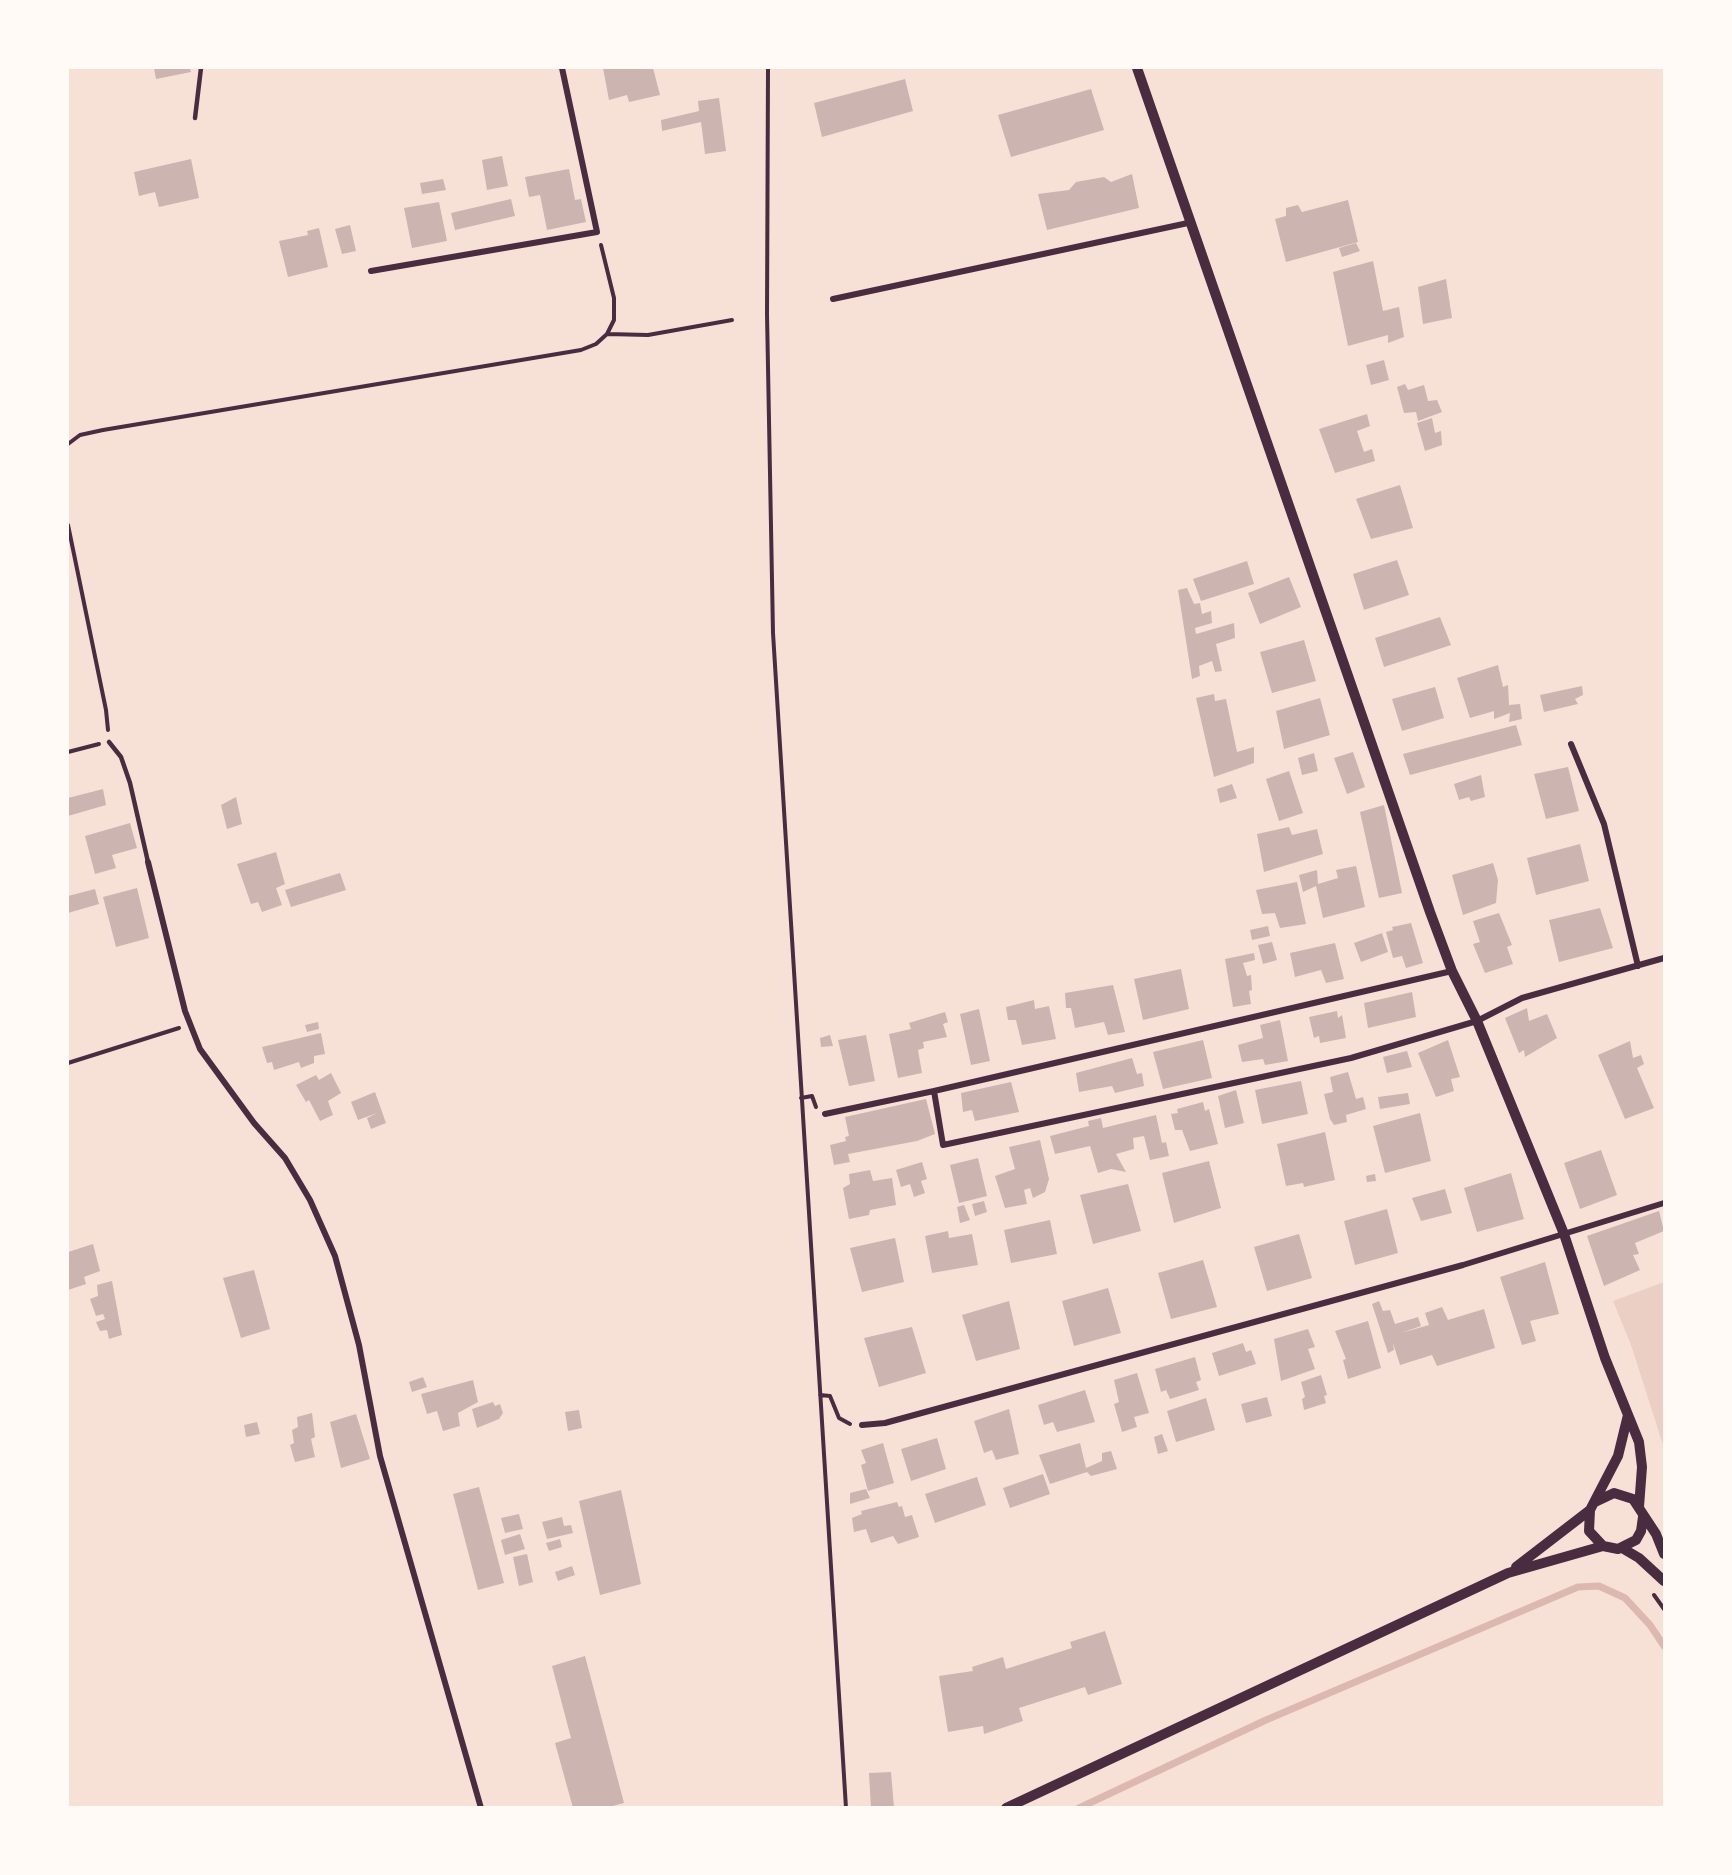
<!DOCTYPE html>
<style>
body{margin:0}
#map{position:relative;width:1732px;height:1875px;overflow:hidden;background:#f7e1d7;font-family:Arial,sans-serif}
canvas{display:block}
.frame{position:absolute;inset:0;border:69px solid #fffaf5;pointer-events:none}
</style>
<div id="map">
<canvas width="1732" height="1875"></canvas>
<div class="frame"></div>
</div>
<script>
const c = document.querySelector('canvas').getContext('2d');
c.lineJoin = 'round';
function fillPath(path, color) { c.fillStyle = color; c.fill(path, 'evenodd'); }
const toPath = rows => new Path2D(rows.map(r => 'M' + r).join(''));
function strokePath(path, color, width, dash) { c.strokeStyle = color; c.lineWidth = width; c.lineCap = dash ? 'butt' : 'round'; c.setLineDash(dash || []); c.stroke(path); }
fillPath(toPath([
 [1664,1282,1664,1462,1664,1448,1631,1345,1613,1301]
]), '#ebcfc5');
strokePath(toPath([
 [1079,1808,1266,1720,1578,1587,1599,1586,1625,1598,1650,1625,1664,1646]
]), '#dcb8b0', 7);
fillPath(toPath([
 [154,68,190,68,191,72,156,79],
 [603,68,653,68,660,95,629,102,627,95,609,100],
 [905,79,913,111,822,137,814,103],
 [1091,89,1104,130,1011,157,998,115],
 [719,98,726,151,705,154,701,122,662,131,661,120,699,111,698,101],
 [502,156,508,186,487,190,482,160],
 [191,159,199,198,159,207,155,192,139,196,134,172],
 [569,169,575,200,581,199,586,222,547,230,540,195,529,197,525,177],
 [1132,174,1139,208,1047,230,1038,194,1069,190,1076,182,1104,177,1111,182],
 [443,179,446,190,422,194,420,183],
 [511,199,515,216,455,230,451,213],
 [1348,200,1358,242,1286,262,1275,219,1286,216,1286,208,1298,205,1302,212],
 [439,202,447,241,412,248,404,208],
 [350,225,356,251,342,254,335,229],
 [319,228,328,267,288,277,279,241,308,235,307,231],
 [1356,243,1360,251,1342,257,1339,248],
 [1373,261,1383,311,1399,307,1404,337,1388,343,1388,335,1348,346,1333,272],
 [1446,279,1452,318,1423,324,1418,287],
 [1384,360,1389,380,1371,385,1366,365],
 [1405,384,1408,390,1424,385,1428,401,1437,400,1442,412,1418,421,1416,412,1404,413,1397,387],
 [1367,414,1370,426,1357,431,1364,452,1372,449,1375,461,1335,473,1319,429],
 [1432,418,1435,433,1441,431,1442,445,1425,451,1417,423],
 [1400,485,1413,528,1371,539,1356,499],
 [1397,560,1409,595,1364,610,1353,574],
 [1247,561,1254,584,1201,601,1193,579],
 [1289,577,1301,607,1260,624,1248,593],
 [1187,588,1194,604,1200,603,1202,614,1211,611,1212,623,1195,628,1196,634,1234,623,1235,638,1216,644,1222,671,1215,672,1212,661,1199,666,1200,676,1192,679,1178,590],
 [1440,617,1451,645,1384,667,1375,638],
 [1304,640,1316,681,1272,693,1260,652],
 [1498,665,1503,687,1508,685,1509,705,1520,704,1522,719,1509,722,1510,713,1494,719,1494,711,1470,718,1457,678],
 [1582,686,1583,695,1575,699,1578,704,1544,712,1540,695],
 [1435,687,1444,718,1402,731,1392,699],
 [1214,694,1215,701,1226,699,1237,752,1254,747,1254,763,1214,777,1196,698],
 [1320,698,1330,735,1284,749,1276,711],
 [1516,725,1522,745,1410,775,1403,754],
 [1353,752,1365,787,1347,794,1334,758],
 [1314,753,1318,771,1302,775,1298,758],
 [1568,767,1579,811,1546,819,1534,774],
 [1289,771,1303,813,1279,821,1266,779],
 [1481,775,1485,797,1471,801,1469,797,1459,800,1454,784],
 [1232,784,1237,798,1220,803,1217,789],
 [103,789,106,805,68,816,68,798],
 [236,797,242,824,227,829,221,805],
 [1384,805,1402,893,1379,898,1360,812],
 [130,823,137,848,112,855,116,868,95,874,85,836],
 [1289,827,1292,835,1317,829,1323,854,1264,872,1257,834],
 [1580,844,1589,881,1536,895,1527,858],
 [276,852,285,884,276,888,282,905,262,912,258,902,251,904,237,864],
 [1493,863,1498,880,1496,903,1463,915,1452,875],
 [1356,866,1365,907,1323,918,1316,886,1303,892,1299,875,1317,870,1318,884,1338,878,1336,870],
 [340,873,346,890,291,907,285,890],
 [1297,882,1306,924,1280,928,1275,913,1262,914,1256,890],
 [137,888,149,938,116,947,103,897],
 [95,889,99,904,68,913,68,896],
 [1600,908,1613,948,1559,962,1549,920],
 [1499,913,1512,945,1507,947,1513,964,1485,973,1473,944,1480,942,1473,921],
 [1411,923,1423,963,1406,968,1402,956,1393,958,1386,932,1393,930,1392,927],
 [1268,926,1270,936,1252,940,1250,930],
 [1382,933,1388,952,1361,962,1354,943],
 [1272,942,1277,960,1263,964,1258,945],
 [1335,943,1344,979,1326,983,1321,970,1295,977,1290,953],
 [1254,953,1255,960,1243,963,1247,976,1251,975,1252,990,1249,991,1251,1004,1233,1007,1225,959],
 [1181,969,1189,1009,1143,1020,1134,979],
 [1113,985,1125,1032,1108,1035,1104,1022,1075,1028,1071,1008,1066,1008,1065,993],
 [1412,992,1416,1017,1368,1028,1364,1003],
 [1034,1000,1035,1009,1049,1006,1056,1039,1022,1045,1016,1020,1008,1020,1006,1007],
 [1527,1008,1529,1021,1547,1014,1557,1038,1525,1057,1524,1050,1519,1053,1505,1018],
 [979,1009,990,1061,971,1065,960,1014],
 [1337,1011,1338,1018,1342,1015,1346,1038,1320,1043,1319,1036,1314,1038,1309,1017],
 [945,1012,948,1022,943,1024,947,1037,923,1042,924,1048,918,1050,922,1073,898,1078,889,1034,911,1029,909,1023],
 [1280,1020,1288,1061,1265,1065,1263,1059,1242,1062,1238,1045,1263,1038,1260,1025],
 [318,1022,319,1029,307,1032,305,1025],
 [321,1033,325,1054,314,1056,314,1063,301,1068,299,1062,274,1070,272,1062,267,1063,262,1047],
 [830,1035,833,1046,821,1047,820,1038],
 [866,1035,875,1081,849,1086,838,1040],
 [1203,1040,1212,1078,1163,1089,1153,1052],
 [1448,1040,1460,1077,1451,1079,1454,1091,1436,1097,1418,1053],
 [1630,1041,1633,1058,1641,1055,1644,1064,1637,1068,1654,1108,1625,1119,1598,1055],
 [1407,1051,1412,1067,1387,1073,1383,1057],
 [1132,1058,1137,1074,1142,1073,1144,1086,1115,1093,1112,1086,1079,1092,1076,1073],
 [1348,1072,1356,1099,1363,1097,1366,1109,1346,1115,1347,1122,1334,1125,1330,1119,1324,1094,1333,1092,1330,1077],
 [331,1073,341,1093,328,1101,333,1115,320,1121,309,1100,306,1102,296,1085,316,1075,319,1080],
 [1301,1081,1308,1114,1262,1124,1255,1090],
 [1011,1082,1019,1112,975,1121,972,1110,963,1112,961,1093],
 [1236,1090,1244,1123,1225,1128,1218,1096],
 [375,1092,386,1123,371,1129,367,1118,377,1113,358,1120,351,1102],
 [1408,1093,1410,1104,1380,1109,1378,1097],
 [926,1099,935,1134,917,1141,848,1154,850,1162,834,1165,830,1145,846,1141,845,1137,849,1136,845,1117],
 [1203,1102,1205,1111,1209,1109,1218,1144,1190,1151,1182,1130,1175,1130,1171,1114,1178,1113,1177,1109],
 [1420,1113,1431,1161,1385,1173,1373,1126],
 [1156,1115,1162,1143,1166,1142,1169,1156,1150,1160,1144,1136,1133,1138,1134,1149,1116,1154,1126,1172,1111,1169,1098,1173,1090,1146,1055,1154,1050,1136,1089,1126,1088,1121,1101,1118,1103,1128],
 [1325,1132,1335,1180,1304,1187,1303,1183,1286,1186,1277,1144],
 [1040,1140,1049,1179,1045,1192,1033,1198,1030,1188,1024,1190,1027,1204,1005,1208,995,1176,1015,1169,1009,1147],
 [1601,1150,1617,1195,1580,1209,1564,1163],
 [978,1158,987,1196,959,1203,950,1165],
 [1209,1161,1221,1208,1174,1223,1162,1173],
 [922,1162,927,1179,921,1181,925,1193,914,1197,910,1184,901,1187,896,1170],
 [870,1170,873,1181,892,1178,896,1205,870,1210,869,1215,849,1219,843,1188,850,1184,849,1174],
 [1511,1173,1524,1219,1477,1232,1464,1188],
 [1375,1174,1376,1181,1367,1182,1366,1176],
 [1128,1184,1141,1231,1093,1244,1080,1195],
 [1445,1189,1452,1213,1421,1221,1412,1198],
 [984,1201,987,1212,975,1216,972,1204],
 [964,1205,970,1220,960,1223,957,1207],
 [1387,1209,1398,1253,1355,1265,1344,1221],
 [1659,1211,1664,1231,1635,1243,1639,1254,1633,1255,1640,1270,1604,1286,1587,1236],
 [1050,1220,1057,1254,1011,1263,1004,1230],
 [948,1231,949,1238,972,1234,978,1265,932,1273,925,1236],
 [1299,1234,1312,1278,1267,1291,1254,1247],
 [895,1238,904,1282,862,1292,850,1248],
 [93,1244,100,1271,84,1277,86,1284,68,1290,68,1252],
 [1203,1260,1217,1307,1171,1319,1158,1273],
 [1545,1262,1559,1314,1530,1321,1536,1341,1522,1345,1500,1277],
 [254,1270,270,1329,241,1338,223,1278],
 [112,1281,122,1335,109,1339,107,1330,100,1331,96,1322,105,1319,103,1314,96,1316,90,1299,98,1296,97,1285],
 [1108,1288,1121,1333,1074,1346,1062,1301],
 [1009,1301,1020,1349,976,1361,962,1315],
 [1379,1301,1383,1311,1390,1310,1395,1324,1418,1317,1421,1326,1401,1333,1429,1325,1425,1313,1442,1307,1448,1320,1484,1309,1495,1348,1437,1366,1432,1355,1400,1365,1393,1343,1394,1350,1388,1353,1372,1304],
 [1368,1321,1381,1368,1348,1379,1343,1360,1346,1359,1335,1331],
 [912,1327,926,1373,879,1387,864,1338],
 [1308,1329,1315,1347,1308,1349,1315,1369,1281,1381,1274,1339],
 [1243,1343,1246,1352,1251,1350,1256,1364,1219,1376,1212,1353],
 [1195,1357,1201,1380,1196,1382,1199,1390,1170,1399,1166,1390,1161,1392,1155,1369],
 [1137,1373,1149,1413,1134,1417,1137,1427,1122,1432,1114,1404,1119,1402,1114,1380],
 [1321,1375,1327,1395,1324,1396,1326,1403,1304,1410,1302,1399,1305,1397,1301,1382],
 [423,1377,427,1387,412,1392,409,1382],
 [473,1380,478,1402,458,1413,460,1426,443,1431,437,1411,427,1414,421,1394],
 [1085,1390,1095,1422,1057,1432,1053,1422,1044,1425,1038,1405],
 [1267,1397,1272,1416,1246,1423,1241,1404],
 [1206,1398,1215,1430,1176,1442,1167,1411],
 [493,1402,495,1406,500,1404,503,1413,499,1419,477,1428,472,1409],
 [1009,1409,1019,1454,996,1460,992,1450,984,1453,974,1421],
 [579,1410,582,1428,568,1431,565,1412],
 [312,1413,315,1437,311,1439,315,1457,295,1462,290,1445,294,1443,292,1430,298,1427,297,1417],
 [356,1414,370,1459,341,1468,330,1422],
 [257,1422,260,1434,246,1437,244,1425],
 [1162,1434,1168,1451,1158,1454,1154,1437],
 [937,1438,946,1469,911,1481,901,1449],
 [883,1443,894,1483,868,1491,861,1465,866,1463,861,1450],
 [1080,1443,1086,1468,1102,1461,1102,1453,1111,1451,1117,1469,1091,1476,1087,1472,1050,1484,1039,1455],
 [1043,1474,1050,1494,1010,1508,1003,1488],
 [977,1477,986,1505,935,1523,925,1494],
 [479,1487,504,1583,478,1590,453,1494],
 [866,1489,870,1498,850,1504,850,1493],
 [621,1490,641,1584,600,1595,579,1501],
 [897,1502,899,1507,902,1506,905,1517,912,1515,919,1537,898,1544,893,1536,871,1543,866,1529,854,1532,852,1518,862,1514,861,1511],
 [519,1514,523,1529,505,1533,501,1518],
 [562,1517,564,1526,571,1525,573,1533,547,1539,542,1522],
 [520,1534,525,1549,505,1555,501,1540],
 [560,1539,562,1547,549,1551,546,1543],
 [527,1554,533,1582,519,1586,513,1557],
 [572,1566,575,1575,558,1581,555,1572],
 [1105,1631,1122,1684,1088,1695,1085,1687,1019,1708,1023,1721,984,1734,983,1726,948,1732,939,1676,973,1671,972,1667,1003,1657,1006,1669,1072,1648,1070,1642],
 [585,1656,624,1803,605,1808,573,1808,555,1743,571,1738,552,1666],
 [891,1772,894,1808,871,1808,869,1773]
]), '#ccb4b1');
strokePath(toPath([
 [768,68,767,314,773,633,846,1808],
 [607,334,648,335,732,320],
 [68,444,80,435,103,430,581,350,596,344,607,334,614,320,614,298,601,245],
 [68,525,106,710,108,730],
 [68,752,99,744],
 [68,1063,179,1028],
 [801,1098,812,1096,816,1107],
 [820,1395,830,1396,839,1418,850,1424],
 [1654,1595,1664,1609]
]), '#4a2c40', 4);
strokePath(toPath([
 [195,118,201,68],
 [109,742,121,757,130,783,148,862]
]), '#4a2c40', 4.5);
strokePath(toPath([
 [371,271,597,232,562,68],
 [833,299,1188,223],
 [1571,744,1604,824,1638,966],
 [148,862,185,1011,200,1049,254,1123,285,1158,310,1200,335,1256,359,1345,380,1456,481,1808],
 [1452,971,934,1091,943,1145,1351,1058,1477,1021,1522,998,1664,958],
 [825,1114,934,1091],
 [862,1425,885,1423,1463,1265,1664,1203]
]), '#4a2c40', 6);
strokePath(toPath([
 [1137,68,1430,912,1452,971,1477,1021,1564,1234,1605,1358,1639,1442,1642,1467,1639,1507],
 [1628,1415,1618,1456,1590,1510,1589,1531,1603,1546,1618,1549,1636,1540,1641,1531,1643,1517],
 [1595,1502,1614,1493,1633,1499,1656,1534,1664,1554],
 [1622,1548,1639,1558,1664,1581],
 [1516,1567,1590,1510],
 [1006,1808,1508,1573,1603,1546]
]), '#4a2c40', 10);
</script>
